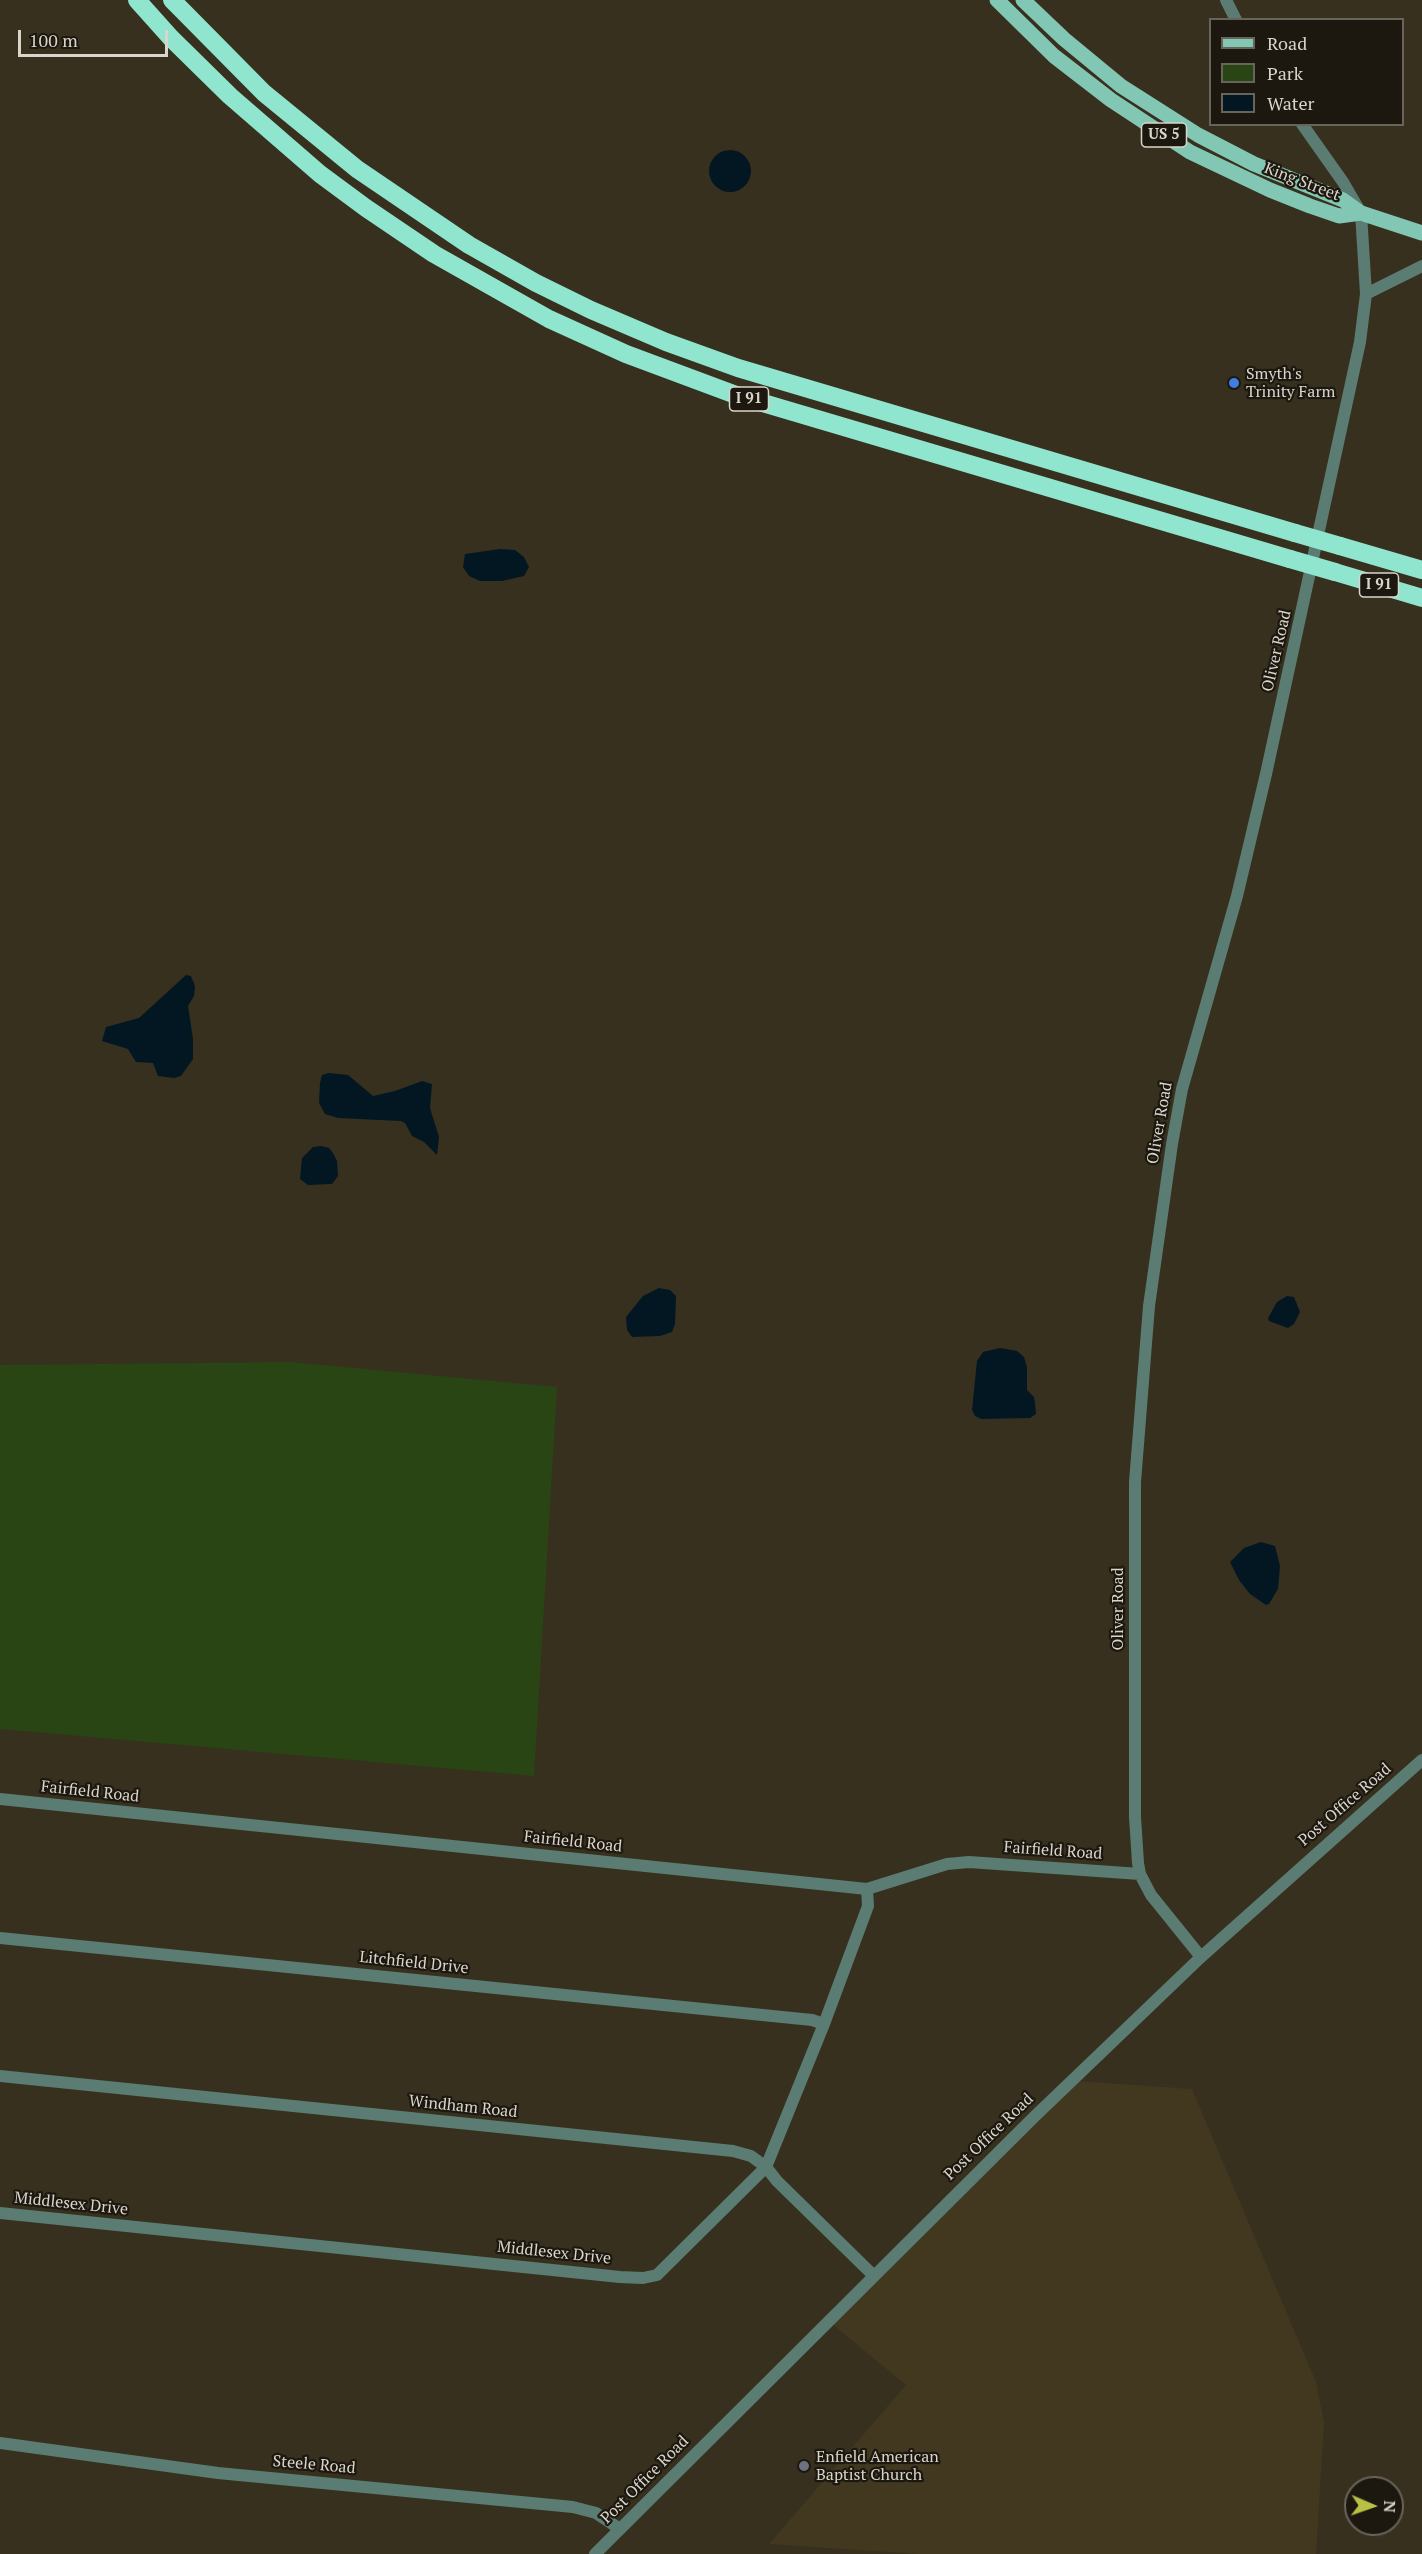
<!DOCTYPE html>
<style>
body{margin:0}
#map{position:relative;width:1422px;height:2554px;overflow:hidden;background:#37301e;font-family:"PT Serif",serif}
canvas{display:block}
.legend{position:absolute;left:1209px;top:18px;width:195px;height:108px;box-sizing:border-box;background:#1c1810;border:2px solid #68645a;margin:0;padding:8px 10px;list-style:none;font-size:18px;color:#dad5ca}
.legend li{display:flex;align-items:center;gap:12px;height:30px}
.legend b{width:30px;border:2px solid #68645a}
.north{position:absolute;left:1344px;top:2476px;width:60px;height:60px;box-sizing:border-box;background:#1c1810;border:2px solid #68645a;border-radius:50%;rotate:92deg;font-size:16px;font-weight:700;line-height:24px;text-align:center;color:#dad5ca}
.north::after{content:'';display:block;margin:auto;width:21px;height:27px;background:#b9c046;clip-path:polygon(50% 0,100% 100%,50% 72%,0 100%)}
.scale{position:absolute;left:18px;top:30px;width:150px;height:27px;box-sizing:border-box;border:3px solid #dad5ca;border-top:0;padding-left:8px;font-size:18px;line-height:21px;white-space:nowrap;color:#dad5ca;-webkit-text-stroke:4px #1c1810;paint-order:stroke}
</style>
<div id="map">
<canvas width="1422" height="2554"></canvas>
<ul class="legend">
<li><b style="height:8px;background:#81c7b4"></b>Road</li>
<li><b style="height:16px;background:#2a4514"></b>Park</li>
<li><b style="height:16px;background:#031723"></b>Water</li>
</ul>
<div class="north">N</div>
<div class="scale">100 m</div>
</div>
<script>
const c = document.querySelector('canvas').getContext('2d');
c.lineJoin = 'round';
function fillPath(path, color) { c.fillStyle = color; c.fill(path, 'evenodd'); }
const toPath = rows => new Path2D(rows.map(r => 'M' + r).join(''));
function strokePath(path, color, width, dash) { c.strokeStyle = color; c.lineWidth = width; c.lineCap = dash ? 'butt' : 'round'; c.setLineDash(dash || []); c.stroke(path); }
function drawText(font, color, halo, rows, align = 'center') {
  c.font = font + ' "PT Serif",serif'; c.lineWidth = 4.5; c.setLineDash([]); c.textBaseline = 'middle'; c.strokeStyle = halo; c.fillStyle = color; for (const [text, x, y, turn = 0] of rows) {
    c.save(); c.translate(x, y); c.rotate((+turn || 0) * Math.PI / 180); c.textAlign = isNaN(turn) ? turn : align; if (halo) c.strokeText(text, 0, 0); c.fillText(text, 0, 0); c.restore();
  }
}
fillPath(toPath([
 [1076,2081,1192,2089,1316,2382,1324,2423,1316,2554,917,2554,769,2544,906,2385,826,2319]
]), '#41381f');
fillPath(toPath([
 [290,1362,557,1387,534,1776,0,1729,0,1365]
]), '#2a4514');
fillPath(toPath([
 '709 171a21 21 0 1 1 42 0a21 21 0 1 1-42 0Z',
 [500,549,515,550,524,557,529,567,524,576,502,581,480,581,469,576,463,567,465,554],
 [186,975,191,976,195,986,194,996,188,1006,193,1039,193,1059,181,1076,174,1078,158,1076,153,1063,136,1062,128,1049,102,1041,106,1027,139,1018],
 [329,1073,348,1075,373,1096,395,1091,422,1081,432,1084,430,1108,439,1137,437,1155,424,1142,412,1136,405,1123,401,1121,338,1118,325,1114,319,1103,320,1083,322,1075],
 [321,1146,329,1148,333,1153,337,1161,338,1176,332,1184,308,1185,300,1179,302,1158,313,1147],
 [659,1288,670,1290,676,1296,675,1324,672,1332,660,1336,632,1337,627,1330,626,1317,643,1296],
 [1287,1296,1294,1297,1300,1312,1294,1324,1288,1328,1269,1321,1268,1318,1277,1302],
 [1000,1348,1017,1351,1024,1357,1027,1367,1027,1390,1034,1397,1035,1403,1036,1414,1030,1418,981,1419,975,1416,972,1410,977,1361,983,1352],
 [1261,1542,1275,1546,1280,1566,1278,1589,1269,1604,1266,1605,1250,1594,1239,1580,1230,1562,1244,1548]
]), '#031723');
strokePath(toPath([
 [1226,0,1236,20],
 [1366,294,1422,266],
 [0,1799,867,1889,947,1864,969,1862,1140,1874],
 [0,1938,812,2020,824,2024],
 [1201,1957,1151,1895,1140,1874,1138,1863,1135,1817,1135,1482,1149,1306,1172,1144,1182,1089,1237,896,1266,774,1360,342,1366,294,1361,213,1343,182,1302,124],
 [0,2076,733,2151,751,2156,766,2167,777,2181,873,2275],
 [0,2213,620,2277,643,2278,657,2275,766,2167,824,2024,868,1906,867,1889]
]), '#5b7c73', 12);
strokePath(toPath([
 [0,2443,218,2473,573,2507,596,2513,620,2529],
 [595,2554,1034,2117,1201,1957,1422,1760]
]), '#5b7c73', 12);
strokePath(toPath([
 [997,0,1054,56,1111,100,1190,152,1270,190,1310,206,1339,216,1361,213],
 [1023,0,1064,39,1121,86,1198,135,1254,164,1343,200,1361,213,1422,233]
]), '#81c7b4', 15);
strokePath(toPath([
 [137,0,171,38,230,96,320,174,366,208,434,254,549,319,626,354,736,395,1290,559],
 [172,0,264,93,357,169,469,245,536,283,591,310,666,342,738,368,1295,533],
 [1340,546,1422,570],
 [1335,572,1422,598]
]), '#8fe5ce', 18);
strokePath(toPath([
 [1295,533,1340,546],
 [1290,559,1335,572]
]), '#8fe5ce', 18);
for (const [x, y, r, color] of [
 [1234,383,6,"#3f7fe0"],
 [804,2466,6,"#6b7280"]
]) { const dot = new Path2D(); dot.arc(x, y, r, 0, 2 * Math.PI); c.fillStyle = color; c.fill(dot); strokePath(dot, '#1c1810', 2); }
for (const [x, y, w] of [
 [1164,135,45],
 [749,399,39],
 [1379,585,39]
]) { const box = new Path2D(); box.roundRect(x - w / 2, y - 12, w, 24, 4.5); c.fillStyle = '#1c1810'; c.fill(box); strokePath(box, '#dad5ca', 1.5); }
drawText('bold 15px', '#dad5ca', null, [
 ["US 5",1164,135],
 ["I 91",749,399],
 ["I 91",1379,585]
]);
drawText('16px', '#dad5ca', '#1c1810', [
 ["King Street",1302,182,21],
 ["Oliver Road",1277,651,-77],
 ["Oliver Road",1160,1123,-80],
 ["Oliver Road",1118,1609,-90],
 ["Fairfield Road",90,1792,6],
 ["Post Office Road",1345,1805,-41],
 ["Fairfield Road",573,1842,6],
 ["Fairfield Road",1053,1851,4],
 ["Litchfield Drive",414,1963,6],
 ["Windham Road",463,2107,6],
 ["Post Office Road",989,2137,-44],
 ["Middlesex Drive",71,2204,6],
 ["Middlesex Drive",554,2253,6],
 ["Steele Road",314,2465,5],
 ["Post Office Road",645,2480,-45]
]);
drawText('16px', '#dad5ca', '#1c1810', [
 ["Smyth's",1246,374],
 ["Trinity Farm",1246,392],
 ["Enfield American",816,2457],
 ["Baptist Church",816,2475]
], 'left');
</script>
